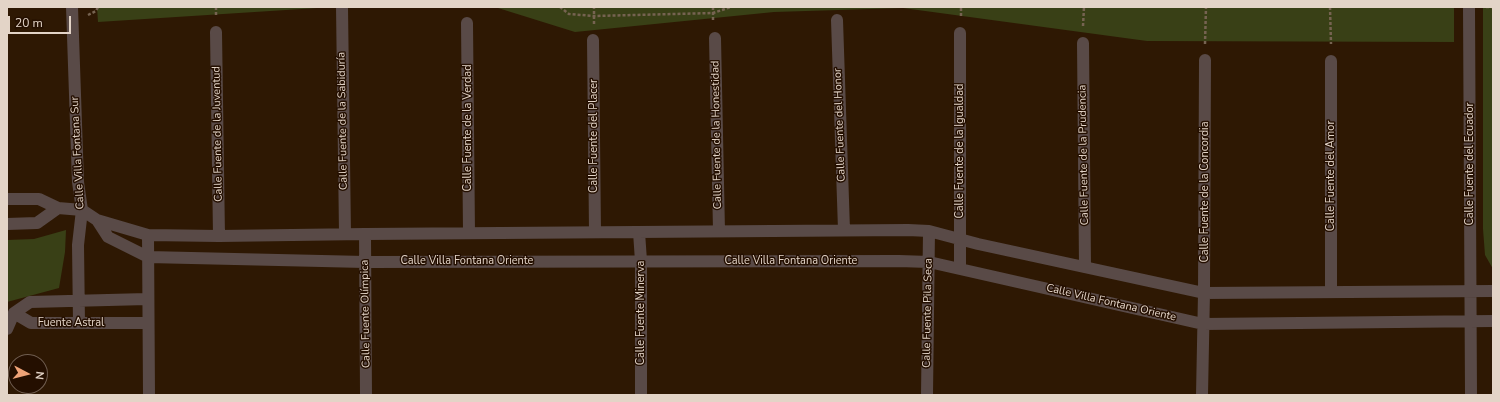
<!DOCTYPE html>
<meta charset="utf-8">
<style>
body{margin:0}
#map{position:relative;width:1500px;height:402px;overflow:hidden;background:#2e1803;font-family:"Nunito Sans",sans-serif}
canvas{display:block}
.frame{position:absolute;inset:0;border:8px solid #e3d4c7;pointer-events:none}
.north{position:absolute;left:8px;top:354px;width:40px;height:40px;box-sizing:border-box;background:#240f00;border:1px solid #705e50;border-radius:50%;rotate:97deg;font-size:11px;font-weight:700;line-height:16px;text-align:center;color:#e3d4c7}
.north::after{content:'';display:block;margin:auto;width:14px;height:18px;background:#efa377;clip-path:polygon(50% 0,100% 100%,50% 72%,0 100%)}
.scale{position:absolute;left:8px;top:16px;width:63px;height:18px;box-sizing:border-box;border:2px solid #e3d4c7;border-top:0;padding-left:5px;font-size:12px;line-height:14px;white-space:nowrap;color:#e3d4c7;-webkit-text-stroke:3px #240f00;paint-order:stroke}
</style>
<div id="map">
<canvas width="1500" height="402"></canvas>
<div class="frame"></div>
<div class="north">N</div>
<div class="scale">20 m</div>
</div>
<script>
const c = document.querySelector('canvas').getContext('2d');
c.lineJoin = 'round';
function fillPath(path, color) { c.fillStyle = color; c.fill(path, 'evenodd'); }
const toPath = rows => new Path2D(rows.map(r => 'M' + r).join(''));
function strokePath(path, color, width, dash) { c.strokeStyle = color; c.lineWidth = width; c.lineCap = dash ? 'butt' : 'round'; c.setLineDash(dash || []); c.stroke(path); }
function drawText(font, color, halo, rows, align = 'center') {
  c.font = font + ' "Nunito Sans",sans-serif'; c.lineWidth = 3; c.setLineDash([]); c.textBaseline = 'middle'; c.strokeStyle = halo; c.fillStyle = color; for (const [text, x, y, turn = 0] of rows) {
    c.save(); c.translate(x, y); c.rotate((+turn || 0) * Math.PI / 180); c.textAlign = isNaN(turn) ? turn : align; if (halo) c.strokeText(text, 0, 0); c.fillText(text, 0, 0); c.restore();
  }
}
fillPath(toPath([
 [97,7,333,7,98,22],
 [483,7,1454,7,1454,42,1147,41,903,8,774,12,575,32,498,8],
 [1483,7,1493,7,1493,269,1485,255,1483,229],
 [66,230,65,252,59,288,7,302,7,240,34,239]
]), '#394016');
strokePath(toPath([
 [216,7,216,16],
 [560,7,569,14,594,16,713,13,731,7],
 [713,7,713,22],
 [1330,7,1331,44],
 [1486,7,1493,7],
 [88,15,96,11,98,7],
 [961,16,961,7],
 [594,24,594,7],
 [1083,26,1084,7],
 [1205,44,1206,7]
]), '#766351', 2.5, [3, 2]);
strokePath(toPath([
 [72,7,78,182,82,210,78,245,79,323],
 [342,7,345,234],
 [1469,7,1471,395],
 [837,20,844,230],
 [467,23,469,233],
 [216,32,219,236],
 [715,38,719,231],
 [593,40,595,232],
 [1083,43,1085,267],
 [1331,61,1331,292],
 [7,199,39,199,58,208,82,210,97,220,148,235,219,236,365,234,908,230,929,231,978,244,1204,293,1493,291],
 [97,220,108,237,148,257,365,262,899,261,929,262,1203,324,1493,321],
 [7,224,37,223,58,208],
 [639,232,641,261,641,395],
 [365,234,366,395],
 [148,235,149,395],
 [960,269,960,33],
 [14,313,31,323,148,323],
 [7,329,14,313,30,302,147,299],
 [927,395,929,231],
 [1202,395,1204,293,1205,60]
]), '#594a47', 12);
drawText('11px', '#e3d4c7', '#240f00', [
 ["Calle Fuente de la Sabiduría",343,121,-91],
 ["Calle Fuente del Honor",840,125,-92],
 ["Calle Fuente de la Verdad",468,128,-90],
 ["Calle Fuente de la Juventud",218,134,-91],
 ["Calle Fuente de la Honestidad",717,135,-91],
 ["Calle Fuente del Placer",594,136,-90],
 ["Calle Fuente de la Igualdad",960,151,-90],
 ["Calle Villa Fontana Sur",78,153,-93],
 ["Calle Fuente de la Prudencia",1084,155,-91],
 ["Calle Fuente del Ecuador",1470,164,-90],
 ["Calle Fuente del Amor",1331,176,-90],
 ["Calle Fuente de la Concordia",1205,192,-90],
 ["Calle Villa Fontana Oriente",467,261],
 ["Calle Villa Fontana Oriente",791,261],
 ["Calle Villa Fontana Oriente",1111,303,13],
 ["Calle Fuente Minerva",641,313,-90],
 ["Calle Fuente Pila Seca",928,313,-89],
 ["Calle Fuente Olímpica",366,314,-91],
 ["Fuente Astral",71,323]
]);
</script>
